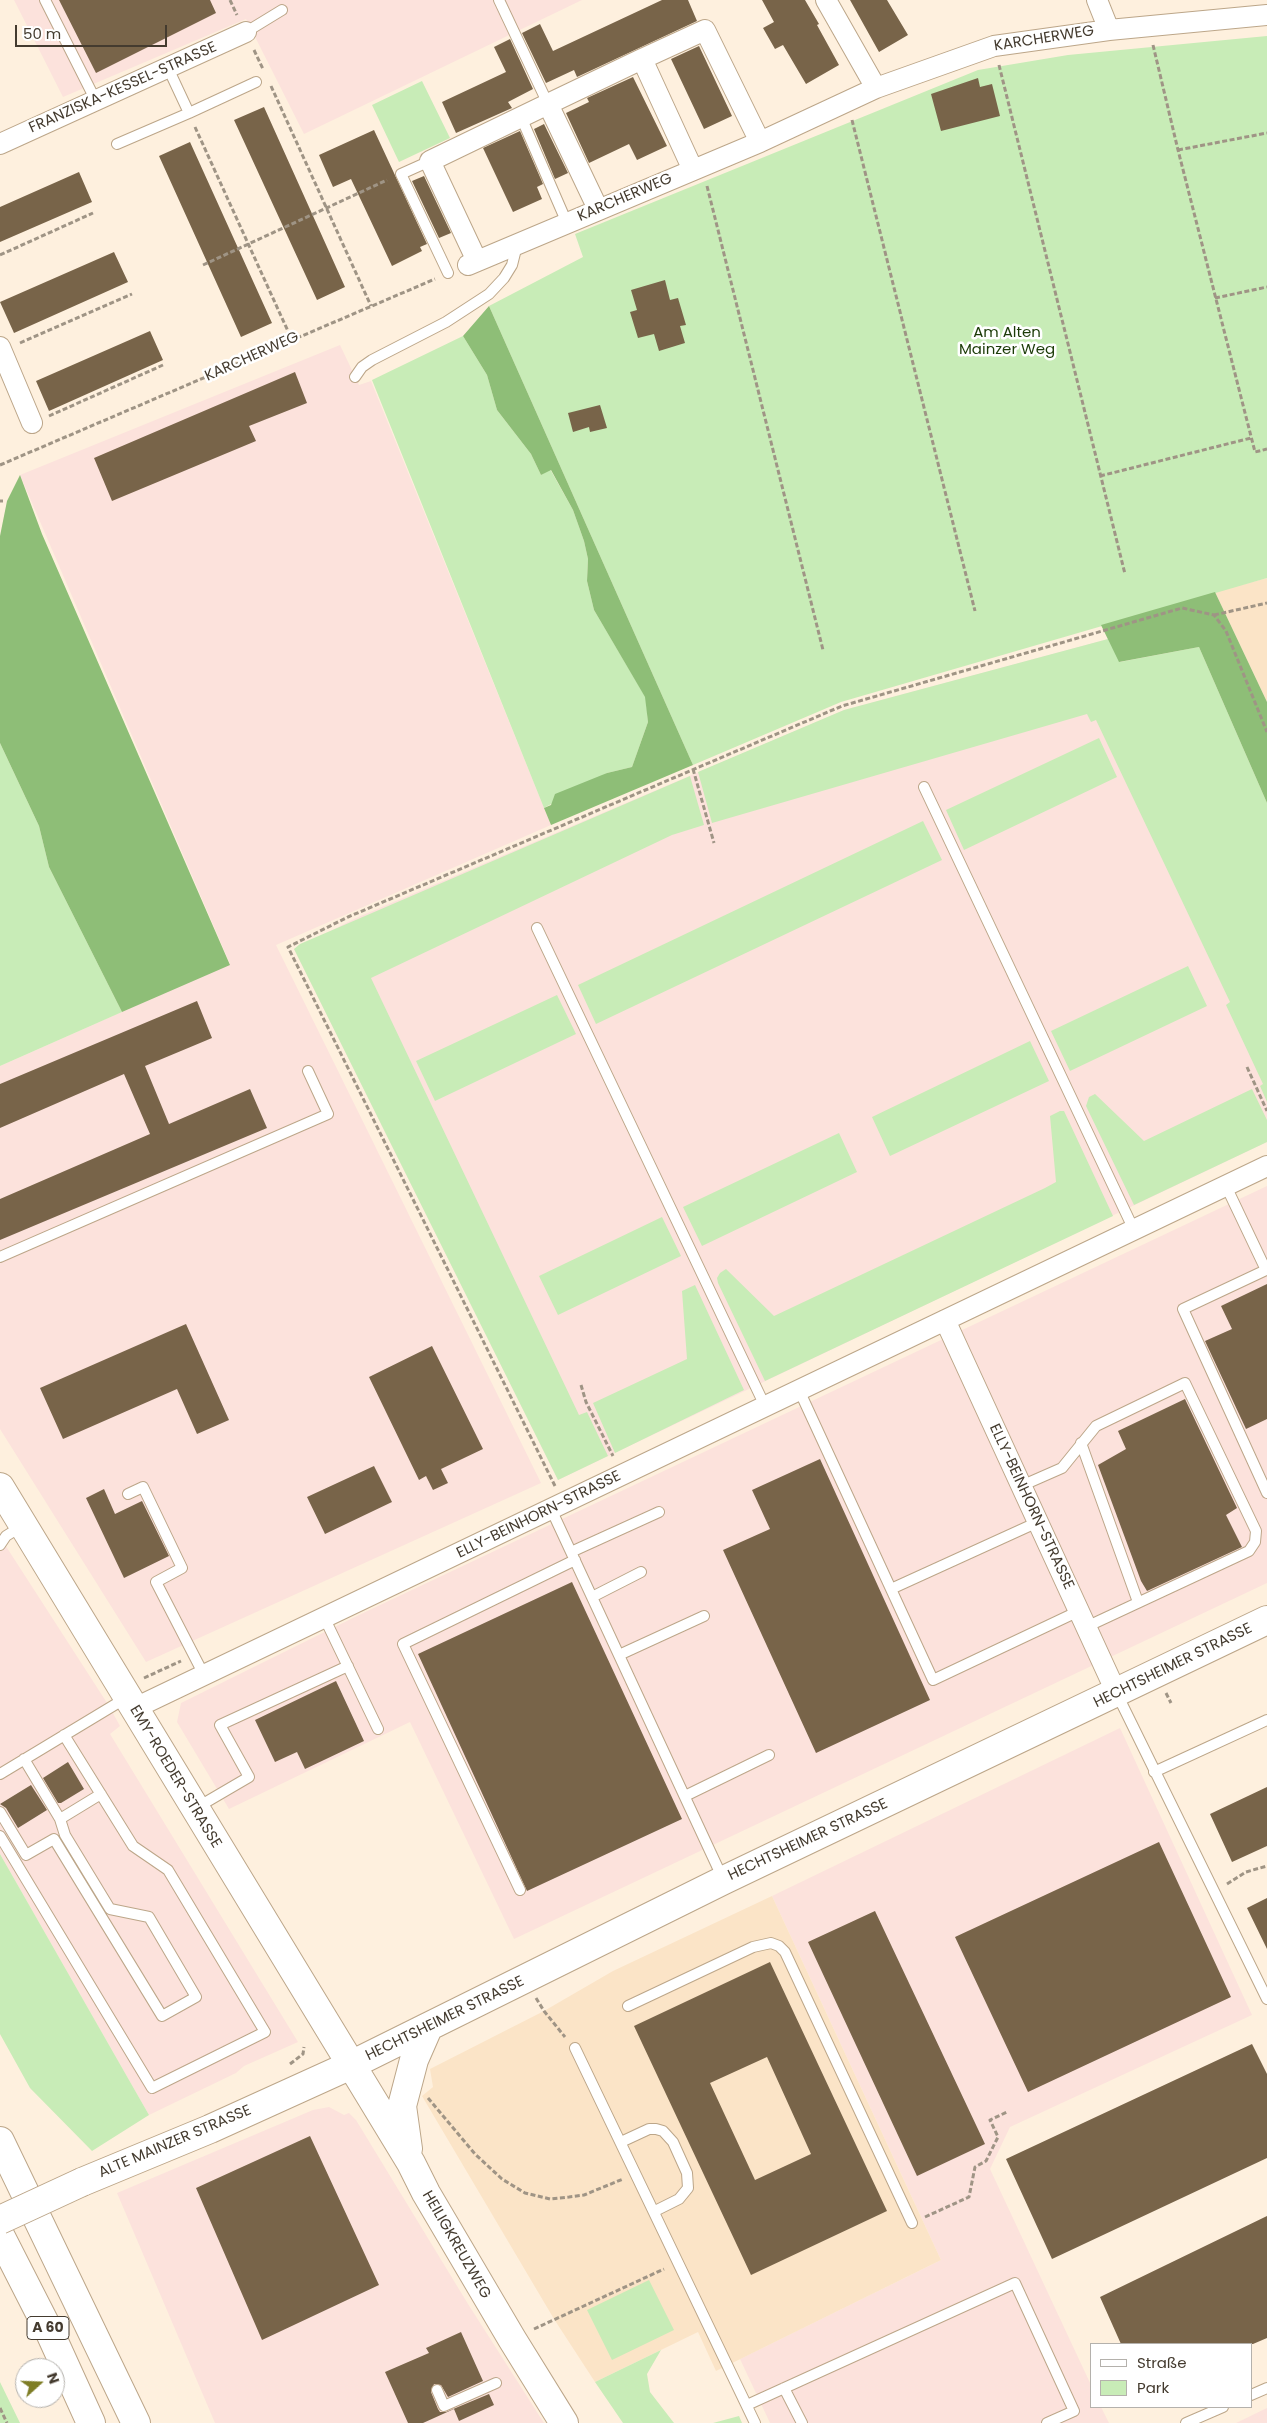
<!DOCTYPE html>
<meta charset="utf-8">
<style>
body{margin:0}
#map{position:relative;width:1267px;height:2423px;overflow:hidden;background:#fef0de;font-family:Poppins,sans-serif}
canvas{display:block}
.legend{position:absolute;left:1090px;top:2343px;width:162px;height:65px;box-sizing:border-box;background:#fff;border:1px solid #b4b1ac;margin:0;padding:6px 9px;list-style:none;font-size:15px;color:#443b2f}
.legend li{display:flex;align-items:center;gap:10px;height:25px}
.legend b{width:25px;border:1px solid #b4b1ac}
.north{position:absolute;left:15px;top:2358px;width:50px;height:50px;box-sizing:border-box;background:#fff;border:1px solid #b4b1ac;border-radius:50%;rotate:70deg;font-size:14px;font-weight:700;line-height:20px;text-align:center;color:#443b2f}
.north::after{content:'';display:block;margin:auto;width:18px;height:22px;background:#7e7d25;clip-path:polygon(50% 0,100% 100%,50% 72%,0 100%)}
.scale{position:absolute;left:15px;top:25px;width:152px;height:22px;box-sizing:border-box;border:2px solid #443b2f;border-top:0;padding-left:6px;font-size:15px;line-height:18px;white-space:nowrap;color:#443b2f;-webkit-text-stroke:4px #fff;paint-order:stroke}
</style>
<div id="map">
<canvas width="1267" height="2423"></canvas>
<ul class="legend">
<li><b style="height:6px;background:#fff"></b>Straße</li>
<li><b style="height:14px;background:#c8ecb7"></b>Park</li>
</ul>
<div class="north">N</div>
<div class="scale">50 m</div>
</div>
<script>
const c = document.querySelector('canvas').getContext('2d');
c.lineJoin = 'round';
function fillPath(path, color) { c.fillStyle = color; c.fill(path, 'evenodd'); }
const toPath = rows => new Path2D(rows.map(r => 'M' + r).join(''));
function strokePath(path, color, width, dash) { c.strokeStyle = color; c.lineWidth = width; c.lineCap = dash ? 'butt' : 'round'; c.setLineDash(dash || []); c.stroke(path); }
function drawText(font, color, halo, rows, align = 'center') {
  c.font = font + ' Poppins,sans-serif'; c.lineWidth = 5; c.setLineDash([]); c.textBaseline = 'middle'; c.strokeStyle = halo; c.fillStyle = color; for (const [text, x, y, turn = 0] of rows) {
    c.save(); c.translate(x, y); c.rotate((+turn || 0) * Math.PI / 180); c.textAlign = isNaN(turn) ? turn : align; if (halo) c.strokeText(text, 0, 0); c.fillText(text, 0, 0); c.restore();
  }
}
fillPath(toPath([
 [14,0,582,0,304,134,246,19,63,97],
 [340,345,359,385,371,381,551,825,276,945,541,1483,146,1662,0,1429,0,1066,230,964,20,475],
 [1108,639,1267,958,1267,1142,558,1480,294,949,356,918,844,710],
 [1267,1186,1267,1583,514,1939,410,1722,229,1809,177,1722,181,1703,359,1615],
 [0,1537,109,1706,120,1726,110,1734,298,2042,244,2066,236,2073,149,2115,0,1854],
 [1120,1728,1252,2015,1010,2127,990,2169,1091,2385,1091,2407,1101,2407,1109,2423,770,2423,740,2359,941,2260,772,1896],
 [329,2107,344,2115,349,2113,356,2120,468,2304,544,2423,215,2423,117,2193,313,2110],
 [1267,2408,1267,2423,1236,2423]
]), '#fce2dc');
fillPath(toPath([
 [1267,578,1267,702,1215,592],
 [772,1896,941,2260,716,2371,698,2332,595,2382,554,2319,422,2096,433,2087,430,2069,544,2011,613,1971]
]), '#fbe4c7');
fillPath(toPath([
 [1267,36,1267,578,841,702,693,765,489,306,583,257,575,234,978,70,1068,55],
 [422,81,450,138,399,162,372,105],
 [463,336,487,375,497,410,531,454,541,475,550,469,573,510,584,541,588,559,587,581,594,610,646,698,648,722,632,767,607,773,544,808,372,380],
 [1108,639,1120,662,1199,647,1267,803,1267,1102,1260,1086,1263,1084,1226,1005,1230,1002,1096,720,1091,722,1087,714,712,823,698,772,844,710],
 [1099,738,1117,777,964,850,946,810],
 [0,743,39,826,49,867,122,1012,0,1066],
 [690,776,704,825,672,835,371,978,579,1415,587,1412,608,1456,558,1480,294,949,300,944],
 [923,821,942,860,596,1024,578,985],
 [1188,966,1207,1006,1070,1071,1051,1031],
 [557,995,576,1034,435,1101,416,1061],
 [1030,1041,1049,1081,890,1156,872,1117],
 [1252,1089,1267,1120,1267,1142,1134,1205,1086,1106,1089,1097,1095,1094,1144,1141],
 [1060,1111,1064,1111,1113,1216,765,1381,718,1283,717,1278,720,1273,726,1269,774,1316,1045,1188,1056,1182,1050,1116],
 [839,1133,857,1172,702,1246,683,1207],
 [662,1217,681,1256,558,1315,539,1276],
 [695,1285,744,1390,615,1453,593,1403,687,1359,682,1291],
 [0,1854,149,2115,92,2151,30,2088,0,2034],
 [649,2280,674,2330,612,2360,587,2310],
 [661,2350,647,2374,650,2392,674,2423,623,2423,595,2382],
 [0,2382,20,2423,0,2423],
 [739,2416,742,2423,713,2423]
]), '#c8ecb7');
fillPath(toPath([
 [489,306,693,765,551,825,544,808,551,805,555,794,607,773,632,767,648,722,645,697,594,610,587,581,588,559,584,541,573,510,551,470,541,475,531,454,497,410,487,375,463,336],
 [20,475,42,534,230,965,122,1012,49,867,39,826,0,743,0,536,7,501],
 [1215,592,1267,702,1267,803,1199,647,1119,662,1101,625]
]), '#8ebe77');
fillPath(toPath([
 [59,0,210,0,216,13,96,73],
 [662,0,688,0,697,21,577,77,574,70,546,83,522,33,540,24,553,51],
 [762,0,805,0,819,24,817,25,839,65,806,84,783,45,775,49,763,28,774,22],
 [850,0,887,0,908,35,879,52],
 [510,39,533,89,508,102,512,108,456,133,442,102,506,72,494,47],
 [699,46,732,116,704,129,671,59],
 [633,77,667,146,637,160,629,144,589,163,566,113,589,102,587,98],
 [978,78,980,87,992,84,1000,116,941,131,931,94],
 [264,107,345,287,317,300,234,120],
 [544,124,568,173,555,179,534,129],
 [374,130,427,244,420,247,422,251,392,266,351,179,333,187,319,155],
 [520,131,543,184,537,187,542,199,513,212,483,148],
 [190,142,272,323,241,337,159,156],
 [79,172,92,202,0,242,0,207],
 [424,176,451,233,439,238,412,181],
 [114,252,128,282,14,333,0,302],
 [665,280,670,300,678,298,686,325,680,326,685,343,659,351,654,334,638,338,630,312,637,310,631,290],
 [150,331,163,360,49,411,36,381],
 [295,372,307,403,249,426,256,441,112,501,94,458],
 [600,405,607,428,590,432,589,427,573,432,568,413],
 [197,1001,212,1038,145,1066,169,1124,250,1089,267,1128,0,1240,0,1199,150,1134,124,1074,0,1128,0,1084],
 [1267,1284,1267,1419,1246,1429,1205,1341,1232,1329,1221,1306],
 [186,1324,229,1420,197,1434,177,1389,63,1439,40,1388],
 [432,1346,483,1449,441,1469,448,1483,433,1490,426,1476,419,1480,369,1377],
 [1185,1399,1237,1508,1226,1515,1242,1547,1147,1591,1141,1581,1098,1465,1126,1449,1118,1431],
 [820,1459,930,1700,816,1753,723,1550,770,1529,752,1490],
 [374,1466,392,1502,325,1534,307,1497],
 [104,1489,115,1514,142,1501,169,1556,124,1578,86,1498],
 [572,1582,682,1819,527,1891,418,1654],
 [336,1681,364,1741,305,1769,297,1752,275,1762,255,1720],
 [68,1762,84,1789,61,1803,58,1803,43,1778],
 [31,1785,47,1810,18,1828,6,1808,0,1804],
 [1267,1787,1267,1846,1232,1862,1210,1814],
 [1159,1842,1231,1997,1028,2092,955,1937],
 [1267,1898,1267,1949,1247,1908],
 [875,1911,985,2144,917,2176,808,1942],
 [770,1962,887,2211,751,2275,634,2026],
 [767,2057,811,2154,755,2180,710,2083],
 [1252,2044,1267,2074,1267,2158,1052,2259,1006,2159],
 [310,2136,379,2285,262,2340,196,2188],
 [1267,2216,1267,2338,1253,2344,1121,2344,1100,2297],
 [461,2332,483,2381,448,2397,441,2385,434,2384,431,2392,438,2409,440,2412,446,2412,489,2394,494,2405,459,2421,454,2409,423,2423,408,2423,385,2372,429,2353,426,2348]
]), '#786449');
const lane = toPath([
 [45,0,96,101],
 [499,0,548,104],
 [246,32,282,10],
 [168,68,189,113,256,82],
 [521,117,567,223],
 [117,144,189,113],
 [430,161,401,174,448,273],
 [355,377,362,367,372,360,446,322,489,294,504,278,512,265,516,249,515,245],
 [924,787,1134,1230],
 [537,928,765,1406],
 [1226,1186,1266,1270,1183,1309,1267,1493],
 [0,1257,328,1114,308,1071],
 [799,1390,933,1680,1079,1611],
 [1081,1443,1138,1602],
 [1021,1486,1062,1468,1096,1426,1185,1383,1256,1531,1255,1542,1249,1551,1086,1627],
 [128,1494,143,1487,182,1568,156,1582,204,1675],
 [551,1509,723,1879],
 [0,1545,6,1536,22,1526],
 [571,1552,659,1512],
 [891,1589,1038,1522],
 [592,1597,641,1572],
 [324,1617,378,1729],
 [619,1655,704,1616],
 [1117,1694,1267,1999],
 [1154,1772,1267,1720],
 [0,1774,126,1698],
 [685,1796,769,1755],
 [196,1808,249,1777,220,1725,348,1666],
 [0,1812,26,1855,54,1839,162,2016,196,1997,149,1917,110,1909,65,1835,60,1819,24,1759],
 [60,1819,101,1794],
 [0,1836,152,2088,265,2032,168,1870,133,1846,64,1735],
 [520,1890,403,1644,575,1560],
 [628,2006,753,1947,771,1943,779,1946,785,1952,912,2223],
 [575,2048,755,2423],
 [621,2142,649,2129,656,2129,663,2131,673,2142,687,2173,688,2188,679,2199,655,2211],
 [784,2388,802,2423],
 [437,2390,444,2406,496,2383],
 [1251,2395,1267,2388],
 [747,2405,1015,2283,1074,2411,1047,2423],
 [1186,2423,1223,2407]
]);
const street = toPath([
 [826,0,876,88],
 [1097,0,1109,30],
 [642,59,705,30,760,142],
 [0,144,246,32],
 [598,209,548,104,642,59,693,170],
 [477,261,430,161,548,104],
 [468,265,760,142,876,88,994,46,1109,30,1267,15],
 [0,347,32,423],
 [945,1320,1117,1694],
 [133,1709,1267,1166]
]);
const secondary = toPath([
 [0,1487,411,2163,426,2193,512,2339,564,2423],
 [408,2149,402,2106,414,2060,428,2028],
 [82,2182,210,2129,351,2065,724,1880,1267,1620]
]);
const highway = toPath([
 [0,2141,136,2423],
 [0,2235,51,2335,91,2423]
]);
strokePath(lane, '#bca689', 12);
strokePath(street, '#bca689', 22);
strokePath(secondary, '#bca689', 30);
strokePath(highway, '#bca689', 30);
strokePath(toPath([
 [230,0,237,15],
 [1153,45,1178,150,1255,452,1267,449],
 [254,50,263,69],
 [999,65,1125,574],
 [271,86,371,306],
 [852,120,975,611],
 [195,127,292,340],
 [1178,150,1267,133],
 [707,186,823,650],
 [0,255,93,213],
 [203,265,387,180],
 [1215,298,1267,287],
 [20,343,132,294],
 [49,416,163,365],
 [0,465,435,279],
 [1100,476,1251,438],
 [0,501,3,501],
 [1214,615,1267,603],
 [693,769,714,843],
 [1247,1067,1267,1111],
 [581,1385,586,1402,613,1456],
 [555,1486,288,947,348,917,842,706,1182,608,1214,615,1226,631,1267,732],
 [144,1678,181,1661],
 [1166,1693,1171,1703],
 [1227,1884,1246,1872,1267,1866],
 [536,1998,544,2011,565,2037],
 [290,2064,303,2054,304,2047],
 [428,2098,475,2154,502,2179,525,2193,550,2199,569,2197,584,2195,623,2179],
 [925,2217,969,2197,975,2167,986,2161,998,2137,990,2120,1007,2112],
 [534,2329,664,2269],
 [0,2408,7,2423]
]), '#9f9485', 3, [5, 2.5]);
strokePath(lane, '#fff', 10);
strokePath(street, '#fff', 20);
strokePath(secondary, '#fff', 28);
strokePath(highway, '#fff', 28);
const secondaryBridge = toPath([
 [0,2220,82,2182]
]);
strokePath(secondaryBridge, '#bca689', 30, []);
strokePath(secondaryBridge, '#fff', 28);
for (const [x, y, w] of [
 [48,2328,42]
]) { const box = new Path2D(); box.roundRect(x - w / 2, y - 11.5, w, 23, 4); c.fillStyle = '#fff'; c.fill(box); strokePath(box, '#443b2f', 1); }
drawText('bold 14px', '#443b2f', null, [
 ["A 60",48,2328]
]);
drawText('15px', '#443b2f', '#fff', [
 ["KARCHERWEG",1044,39,-9],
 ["FRANZISKA-KESSEL-STRASSE",123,88,-24],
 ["KARCHERWEG",625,198,-23],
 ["KARCHERWEG",252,357,-24],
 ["ELLY-BEINHORN-STRASSE",1031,1507,65],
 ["ELLY-BEINHORN-STRASSE",539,1515,-26],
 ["HECHTSHEIMER STRASSE",1173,1666,-26],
 ["EMY-ROEDER-STRASSE",175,1777,59],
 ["HECHTSHEIMER STRASSE",808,1840,-25],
 ["HECHTSHEIMER STRASSE",445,2019,-26],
 ["ALTE MAINZER STRASSE",175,2142,-23],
 ["HEILIGKREUZWEG",456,2245,60]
]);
drawText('15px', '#1c3b08', '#fff', [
 ["Am Alten",1007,333],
 ["Mainzer Weg",1007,350]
]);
</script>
